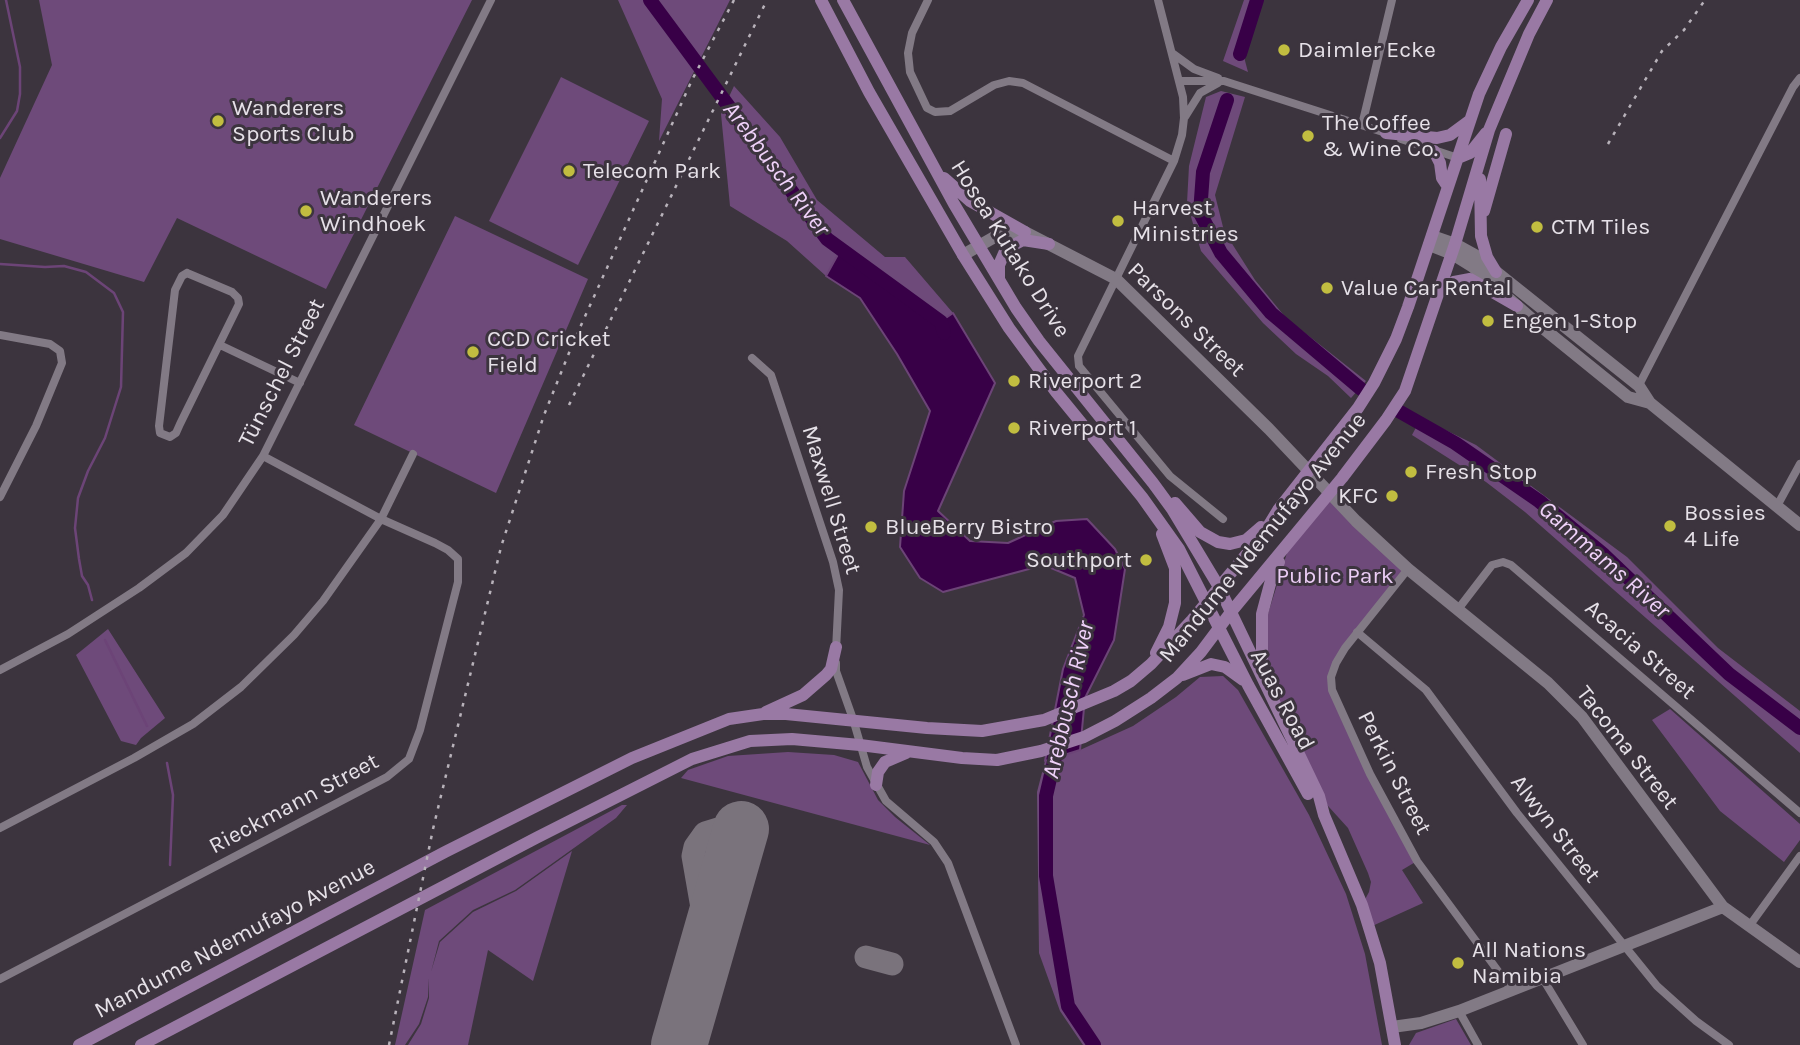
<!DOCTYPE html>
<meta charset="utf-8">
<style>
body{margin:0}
canvas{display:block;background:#3c343e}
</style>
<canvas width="1800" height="1045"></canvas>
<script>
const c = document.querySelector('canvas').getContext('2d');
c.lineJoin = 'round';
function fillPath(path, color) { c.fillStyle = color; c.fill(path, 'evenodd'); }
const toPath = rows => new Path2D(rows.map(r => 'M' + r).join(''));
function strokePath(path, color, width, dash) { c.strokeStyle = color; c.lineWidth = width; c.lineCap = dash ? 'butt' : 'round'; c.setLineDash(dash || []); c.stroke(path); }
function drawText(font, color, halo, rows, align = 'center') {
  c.font = font + ' Karla,sans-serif'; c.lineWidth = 6; c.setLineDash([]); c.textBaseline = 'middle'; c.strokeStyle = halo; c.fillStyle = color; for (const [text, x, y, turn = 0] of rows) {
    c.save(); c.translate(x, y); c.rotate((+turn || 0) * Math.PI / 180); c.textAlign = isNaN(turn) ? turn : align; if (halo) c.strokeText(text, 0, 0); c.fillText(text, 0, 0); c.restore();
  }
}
fillPath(toPath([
 [39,0,472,0,326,289,177,218,144,282,0,239,0,178,52,65],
 [618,0,730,0,659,141,662,99],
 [1244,0,1263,0,1244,57,1248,72,1223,61],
 [561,77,649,121,578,265,489,221],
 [734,86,780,137,817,200,885,257,905,257,953,313,941,322,841,250,826,276,787,241,730,206,721,114],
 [1221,91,1245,97,1215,195,1224,231,1255,280,1286,318,1366,381,1351,398,1328,376,1296,354,1263,323,1201,251,1187,203,1189,166,1206,97],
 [455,216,588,279,496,493,354,425],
 [1421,418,1476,445,1627,557,1718,648,1800,711,1800,753,1525,512,1486,482,1412,435],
 [1329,492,1408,569,1336,663,1332,690,1417,861,1402,870,1423,903,1370,927,1362,905,1369,892,1371,882,1368,873,1348,828,1319,796,1262,682,1267,617,1291,540],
 [108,629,165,718,141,738,136,745,121,741,76,655],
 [1223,676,1238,690,1309,815,1346,894,1365,954,1382,1045,1083,1045,1060,1011,1039,953,1037,792,1045,761,1080,750,1133,726,1176,697,1200,677],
 [1670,709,1800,824,1800,840,1784,862,1720,811,1652,720],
 [788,752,834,755,858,762,878,800,895,817,930,845,681,778,688,770,728,756],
 [622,805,627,805,616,818,515,890,473,910,439,941,431,972,440,942,473,912,516,891,572,851,533,981,488,950,468,1045,408,1045,421,1024,429,998,429,978,428,997,419,1024,405,1045,395,1045,425,910],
 [1456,1019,1471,1045,1409,1045,1416,1033]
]), '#6e4a7a');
const water = toPath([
 [841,249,940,322,953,313,995,383,938,511,970,541,1008,543,1056,521,1087,519,1115,549,1125,569,1114,640,1085,698,1080,750,1045,761,1063,669,1084,615,1075,578,1044,565,943,592,920,578,900,547,904,491,930,411,897,354,860,298,826,276,841,249]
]);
fillPath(water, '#380047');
strokePath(water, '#6c4477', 2);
strokePath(toPath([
 [0,138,17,111,20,94,20,67,6,0],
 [0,264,45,267,64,266,86,272,114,293,123,312,121,387,105,438,88,471,78,498,75,528,79,559,82,576,88,585,92,600],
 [105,640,147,726],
 [167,763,173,795,170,865]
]), '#6c4477', 2.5);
strokePath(toPath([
 [650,0,827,239,941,322,944,333],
 [1240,54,1257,0],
 [1227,100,1203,172,1200,213,1221,253,1271,313,1361,389],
 [1395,409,1455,443,1539,501,1604,555,1729,674,1800,728],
 [1059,740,1046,796,1046,876,1068,1006,1094,1045]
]), '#380047', 14);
strokePath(toPath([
 [708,942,693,856,695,847,705,833,718,829,728,832,738,840],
 [866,957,892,964]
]), '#7a737c', 23);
strokePath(toPath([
 [679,1045,741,829]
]), '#7a737c', 56);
strokePath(toPath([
 [928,0,912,33,908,53,910,72,927,108,935,112,950,111,994,85,1009,81,1023,83,1174,161],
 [1158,0,1183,97,1184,118,1182,135,1174,161,1078,356,1079,366,1170,476,1223,519],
 [1172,53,1194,69,1218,78],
 [1179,81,1224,81,1389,134],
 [1185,117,1200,93,1218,83],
 [1362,125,1392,0],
 [1401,139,1458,158],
 [187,273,232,292,238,298,239,304,180,424,176,433,170,437,160,433,159,426,175,290,182,276,187,273],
 [0,335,50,344,60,351,62,363,36,426,0,497],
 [220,345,300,383],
 [752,358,771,375,833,562,839,590,836,650],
 [1638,387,1793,87,1800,78],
 [1777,506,1800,464],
 [1408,569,1345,648,1336,663,1331,677,1332,690,1370,774,1417,861,1512,990],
 [1459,608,1492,565,1503,562,1511,565,1800,813],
 [1357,632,1426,690,1517,813,1657,986,1696,1021,1729,1045],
 [836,663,836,671,853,719,867,767,886,801,934,842,948,863,1016,1045],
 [0,670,68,634,139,588,186,553,223,515,263,456,491,0],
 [0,828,134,758,193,724,241,687,294,635,323,601,381,519,413,454],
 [1750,925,1800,856],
 [0,979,387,777,409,759,420,730,458,582,458,559,448,550,435,543,381,519,263,456],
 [1543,979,1583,1045],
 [1459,1011,1478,1045]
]), '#827a85', 8);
strokePath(toPath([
 [1432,236,1455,244,1475,255,1639,386,1650,403,1800,525],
 [1429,245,1452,254,1473,267,1533,320,1628,397,1650,403],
 [963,255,998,235,1025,232,1116,279,1269,429,1356,521,1408,569,1548,683,1582,717,1723,907,1800,962],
 [1392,1027,1421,1023,1459,1011,1723,907]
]), '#827a85', 12);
strokePath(toPath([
 [821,0,869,92,963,255,1009,328,1056,392,1142,497,1179,549,1248,685,1308,794],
 [843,0,954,204,1016,308,1039,341,1153,483,1172,509,1219,587,1319,796,1324,815,1362,905,1380,963,1395,1045],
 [1386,133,1437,138,1450,135,1469,121],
 [1434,151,1440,163,1442,178,1448,187],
 [1458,158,1470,153,1486,133],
 [944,178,970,201,1025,232],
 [1480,179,1481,236,1487,257,1496,272],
 [1484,211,1506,134],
 [999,279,999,265,1006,249,1023,240,1049,244],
 [1440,291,1454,282,1470,279,1517,306],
 [1175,503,1200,532,1218,542,1230,544,1246,540,1261,527],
 [1156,653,1169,627,1175,603,1175,568,1162,534],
 [1183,675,1211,664,1225,667,1243,680],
 [1262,677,1262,614,1270,584,1279,562],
 [766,712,803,695,826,675,831,669,836,647],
 [876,785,878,772,885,762,906,753],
 [79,1045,445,852,632,758,729,719,763,714,786,714,927,728,982,731,1044,720,1114,691,1131,681,1151,664,1192,620,1264,533,1278,510,1358,408,1374,383,1396,339,1408,307,1479,94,1501,47,1528,0],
 [141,1045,536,838,692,759,750,741,792,739,860,745,962,758,997,760,1041,751,1084,737,1115,721,1151,698,1177,678,1201,652,1231,612,1342,478,1386,420,1405,391,1455,244,1489,130,1529,34,1547,0]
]), '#9979a4', 12);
strokePath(toPath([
 [1608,144,1662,51,1684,30,1705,0],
 [569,405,767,0],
 [389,1045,433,829,501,547,544,415,573,343,692,80,734,0]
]), '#b8b2ba', 2.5, [3.5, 7]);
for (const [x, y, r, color] of [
 [1284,50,7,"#c1bd40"],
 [218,121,7,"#c1bd40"],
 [1308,136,7,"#c1bd40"],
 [569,171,7,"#c1bd40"],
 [306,211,7,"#c1bd40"],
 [1118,221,7,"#c1bd40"],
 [1537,227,7,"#c1bd40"],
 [1327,288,7,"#c1bd40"],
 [1488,321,7,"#c1bd40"],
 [473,352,7,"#c1bd40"],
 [1014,381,7,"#c1bd40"],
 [1014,428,7,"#c1bd40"],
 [1411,472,7,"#c1bd40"],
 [1392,496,7,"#c1bd40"],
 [1670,526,7,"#c1bd40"],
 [871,527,7,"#c1bd40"],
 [1146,560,7,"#c1bd40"],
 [1458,963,7,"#c1bd40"]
]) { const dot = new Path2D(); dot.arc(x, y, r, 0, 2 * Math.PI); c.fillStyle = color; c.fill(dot); strokePath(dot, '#3c343e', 2.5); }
drawText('23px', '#e6e1e8', '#3c343e', [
 ["Daimler Ecke",1298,50],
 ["Wanderers",232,108],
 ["Sports Club",232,134],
 ["The Coffee",1322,123],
 ["& Wine Co.",1322,149],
 ["Telecom Park",583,171],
 ["Wanderers",320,198],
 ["Windhoek",320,224],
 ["Harvest",1132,208],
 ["Ministries",1132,234],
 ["CTM Tiles",1551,227],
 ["Value Car Rental",1341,288],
 ["Engen 1-Stop",1502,321],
 ["CCD Cricket",487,339],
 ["Field",487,365],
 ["Riverport 2",1028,381],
 ["Riverport 1",1028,428],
 ["Fresh Stop",1425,472],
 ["KFC",1378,496,"right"],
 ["Bossies",1684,513],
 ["4 Life",1684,539],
 ["BlueBerry Bistro",885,527],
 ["Southport",1132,560,"right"],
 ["All Nations",1472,950],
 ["Namibia",1472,976]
], 'left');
drawText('23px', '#e6e1e8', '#3c343e', [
 ["Hosea Kutako Drive",1010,249,58],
 ["Parsons Street",1186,320,44],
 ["Tünschel Street",282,373,-63],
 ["Maxwell Street",831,500,73],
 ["Mandume Ndemufayo Avenue",1263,538,-51],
 ["Acacia Street",1640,650,41],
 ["Auas Road",1282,700,62],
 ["Tacoma Street",1627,748,52],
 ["Perkin Street",1394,773,63],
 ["Rieckmann Street",294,804,-28],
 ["Alwyn Street",1555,829,52],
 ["Mandume Ndemufayo Avenue",235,939,-28]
]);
drawText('23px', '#ebcdf5', '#3c343e', [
 ["Public Park",1335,576]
]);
drawText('italic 24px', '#f0d2fa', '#3c343e', [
 ["Arebbusch River",776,169,53],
 ["Gammams River",1604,560,41],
 ["Arebbusch River",1069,700,-77]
]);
</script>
